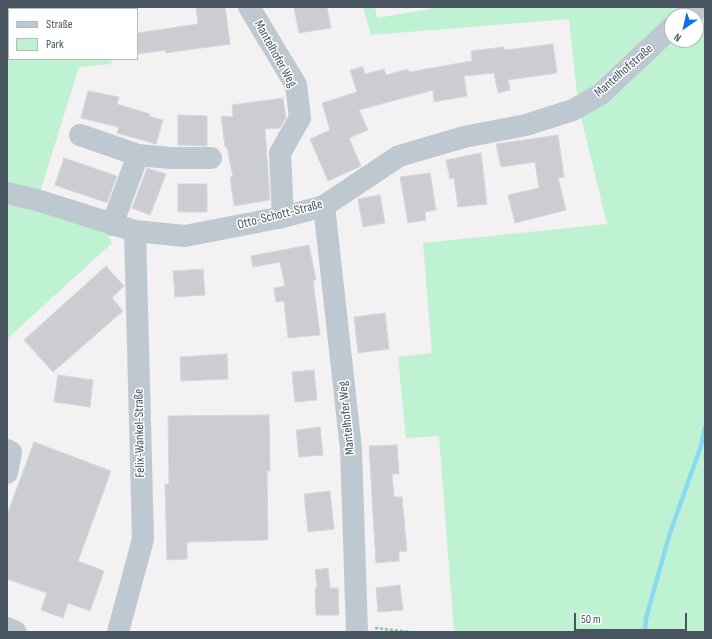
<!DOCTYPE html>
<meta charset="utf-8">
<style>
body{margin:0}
#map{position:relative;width:712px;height:639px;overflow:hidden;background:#f3f1f1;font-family:"Sofia Sans Condensed",sans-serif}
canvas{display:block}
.frame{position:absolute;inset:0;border:8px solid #48545f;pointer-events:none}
.legend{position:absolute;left:8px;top:8px;width:130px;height:52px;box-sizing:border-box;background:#fff;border:1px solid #b6bbbf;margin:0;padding:5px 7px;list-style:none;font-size:12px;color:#48545f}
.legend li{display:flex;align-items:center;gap:8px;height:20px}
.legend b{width:20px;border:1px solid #b6bbbf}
.north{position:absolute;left:664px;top:8px;width:40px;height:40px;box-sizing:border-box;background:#fff;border:1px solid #b6bbbf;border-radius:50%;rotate:214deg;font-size:11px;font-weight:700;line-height:16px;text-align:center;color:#48545f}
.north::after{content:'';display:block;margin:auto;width:14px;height:18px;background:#136eeb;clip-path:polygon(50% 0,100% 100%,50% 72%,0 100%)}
.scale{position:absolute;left:574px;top:613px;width:113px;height:18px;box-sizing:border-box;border:2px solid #48545f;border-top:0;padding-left:5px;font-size:12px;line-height:14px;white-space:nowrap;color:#48545f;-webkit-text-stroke:3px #fff;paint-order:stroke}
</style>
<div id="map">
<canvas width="712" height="639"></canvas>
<div class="frame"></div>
<ul class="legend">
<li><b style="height:5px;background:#bec8d0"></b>Straße</li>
<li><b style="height:11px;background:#bff1d3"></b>Park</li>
</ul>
<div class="north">N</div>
<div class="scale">50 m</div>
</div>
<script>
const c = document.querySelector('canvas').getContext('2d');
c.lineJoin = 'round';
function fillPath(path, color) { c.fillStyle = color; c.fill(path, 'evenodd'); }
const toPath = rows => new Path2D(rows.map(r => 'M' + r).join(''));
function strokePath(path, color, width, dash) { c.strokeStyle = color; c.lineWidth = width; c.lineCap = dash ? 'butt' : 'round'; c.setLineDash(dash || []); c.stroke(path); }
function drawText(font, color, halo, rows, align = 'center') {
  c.font = font + ' "Sofia Sans Condensed",sans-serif'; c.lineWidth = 3; c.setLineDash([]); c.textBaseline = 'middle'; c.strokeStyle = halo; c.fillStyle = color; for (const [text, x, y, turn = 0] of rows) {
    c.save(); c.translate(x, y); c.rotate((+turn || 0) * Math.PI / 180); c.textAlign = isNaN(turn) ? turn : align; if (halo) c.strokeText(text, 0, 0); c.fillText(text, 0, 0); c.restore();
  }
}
fillPath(toPath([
 [7,7,124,7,124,9,9,9,9,59,112,59,111,64,79,67,40,192,7,186],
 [363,7,375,7,377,18,441,7,692,7,678,16,672,16,672,20,578,102,569,19,371,35],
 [705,10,705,632,454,632,439,436,406,438,398,357,432,353,423,243,607,224,580,113,672,40,696,40,696,16],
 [7,196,105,229,112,243,7,339]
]), '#bff1d3');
strokePath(toPath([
 [645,632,646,618,670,533,701,446,705,427]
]), '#8bd9ef', 4.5);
const building = toPath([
 [196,7,225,7,230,44,166,53,165,50,137,54,137,33,198,24,196,7],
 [294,7,327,7,331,28,299,33,294,7],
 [553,44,557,73,508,80,510,90,498,93,494,73,464,76,467,96,434,102,433,90,359,110,368,130,349,138,361,166,328,181,310,139,330,130,322,103,357,92,350,70,363,67,365,74,384,69,386,75,408,69,409,72,472,61,471,51,504,47,505,50,553,44],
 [88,91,119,97,117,104,150,114,149,116,163,120,156,144,117,133,119,127,81,118,88,91],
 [283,98,286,118,280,128,265,129,270,200,234,206,230,177,233,177,227,147,225,147,221,116,233,117,232,105,283,98],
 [178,115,207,116,207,146,178,145,178,115],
 [558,135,564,177,558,178,566,210,515,223,508,195,539,188,535,162,501,167,496,144,558,135],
 [481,153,487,204,458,207,454,178,450,179,446,160,481,153],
 [64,158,117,176,107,203,55,185,64,158],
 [147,168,166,174,150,215,132,208,147,168],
 [430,173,436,210,425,212,426,220,408,223,400,177,430,173],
 [178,184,207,184,207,212,178,212,178,184],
 [380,195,385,223,363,227,358,199,380,195],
 [309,245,316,280,313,280,320,335,288,338,284,301,276,302,274,288,285,286,280,262,253,267,251,256,309,245],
 [106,266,124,286,112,298,123,311,53,372,24,340,106,266],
 [203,269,205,295,175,297,173,271,203,269],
 [385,313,389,349,358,353,354,317,385,313],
 [227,354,228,379,181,381,180,357,227,354],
 [314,370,317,400,295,402,292,372,314,370],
 [58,375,93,380,90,407,54,402,58,375],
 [269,415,270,471,267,471,268,540,187,542,187,559,167,560,165,484,169,484,168,416,269,415],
 [320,427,323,455,299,457,296,430,320,427],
 [34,442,111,471,78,561,104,571,90,611,68,603,63,618,41,610,47,593,7,579,7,515,34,442],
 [397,445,399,474,392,474,394,497,402,497,407,551,399,552,399,561,376,563,369,446,397,445],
 [330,491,334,529,308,532,304,494,330,491],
 [328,568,330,588,338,588,339,615,316,615,315,588,317,588,315,570,328,568],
 [400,585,403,610,378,612,376,588,400,585]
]);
fillPath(building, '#cbcdd3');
strokePath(building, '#d5d7dc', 1);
strokePath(toPath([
 [375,628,412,632]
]), '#75d1a5', 2.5, [3, 2]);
strokePath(toPath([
 [249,7,296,85,300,118,280,153,283,217],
 [686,16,699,8,705,7],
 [80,135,138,155,171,158,211,158],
 [7,193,37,200,135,231,185,236,283,217,324,206,399,156,464,137,526,125,573,110,601,94,672,27],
 [324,206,351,449,357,632],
 [112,225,138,155],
 [7,450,11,452,7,473],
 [7,628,16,632],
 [118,632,143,539,135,231]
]), '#bec8d0', 22);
drawText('13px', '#48545f', '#fff', [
 ["Mantelhofer Weg",275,54,61],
 ["Mantelhofstraße",624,71,-41],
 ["Otto-Schott-Straße",280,215,-14],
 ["Mantelhofer Weg",347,418,-96],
 ["Felix-Wankel-Straße",140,433,-91]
]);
</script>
